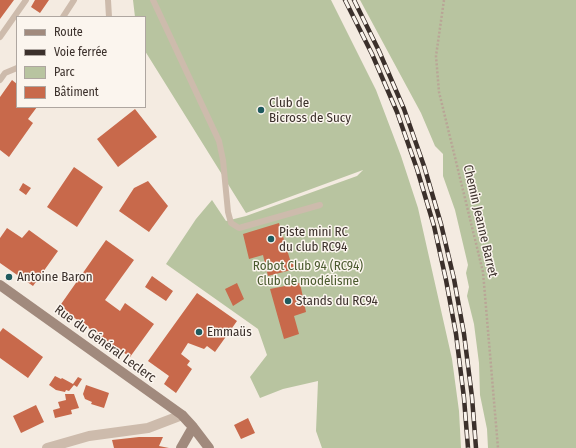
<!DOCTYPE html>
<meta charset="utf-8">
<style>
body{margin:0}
#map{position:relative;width:576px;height:448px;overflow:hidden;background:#f4ebe1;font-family:"Fira Sans Condensed",sans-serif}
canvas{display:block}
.legend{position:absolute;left:16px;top:16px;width:130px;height:92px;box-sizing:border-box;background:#fbf5ee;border:1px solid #aea6a0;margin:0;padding:5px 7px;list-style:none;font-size:12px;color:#3b302b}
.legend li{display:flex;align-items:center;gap:8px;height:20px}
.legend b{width:20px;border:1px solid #aea6a0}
</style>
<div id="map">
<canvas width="576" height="448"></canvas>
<ul class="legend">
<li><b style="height:5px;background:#a18a7d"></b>Route</li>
<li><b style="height:5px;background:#3b302b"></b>Voie ferrée</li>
<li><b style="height:11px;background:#b8c4a0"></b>Parc</li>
<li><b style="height:11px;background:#c8694b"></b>Bâtiment</li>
</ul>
</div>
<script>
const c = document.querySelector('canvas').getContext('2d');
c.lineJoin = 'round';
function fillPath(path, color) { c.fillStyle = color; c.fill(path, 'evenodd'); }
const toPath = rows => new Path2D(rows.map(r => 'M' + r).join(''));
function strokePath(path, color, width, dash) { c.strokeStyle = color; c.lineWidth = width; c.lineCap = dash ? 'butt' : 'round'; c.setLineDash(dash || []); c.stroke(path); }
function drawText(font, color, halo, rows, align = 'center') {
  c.font = font + ' "Fira Sans Condensed",sans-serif'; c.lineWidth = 3; c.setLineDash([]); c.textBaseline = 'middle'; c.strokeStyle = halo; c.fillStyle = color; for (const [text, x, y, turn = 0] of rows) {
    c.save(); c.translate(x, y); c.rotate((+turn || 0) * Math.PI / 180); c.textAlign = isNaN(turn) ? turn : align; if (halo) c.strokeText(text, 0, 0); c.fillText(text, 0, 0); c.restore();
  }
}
fillPath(toPath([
 [133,0,331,0,376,90,401,156,418,208,452,359,459,411,461,448,322,448,316,431,318,381,283,389,260,398,250,377,267,355,258,329,166,264,196,219,212,200,226,221,246,216,357,176,363,170,246,213,145,51,145,17,135,17],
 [360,0,576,0,576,448,488,448,487,429,480,395,479,363,474,324,467,296,469,287,466,273,468,265,455,210,443,176,443,154,435,146,421,113]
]), '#b8c4a0');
fillPath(toPath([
 [0,0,14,0,0,19],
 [35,0,49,0,40,13,31,7],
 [12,80,17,84,17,107,37,107,28,119,33,123,9,157,0,150,0,97],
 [135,109,157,137,118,167,97,139],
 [74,167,103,187,77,227,47,207],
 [148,181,168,206,149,232,119,211,134,188],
 [23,183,31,188,26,195,19,190],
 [279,223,291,263,293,263,295,269,268,276,263,255,249,259,243,234],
 [7,228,22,238,29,230,58,251,33,286,0,263,0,238],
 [106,240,134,260,105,300,120,311,125,303,154,324,130,357,59,307],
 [152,276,173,291,166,301,145,287],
 [237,283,244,299,233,306,225,289],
 [300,283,306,312,294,316,299,334,284,339,270,289],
 [197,293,237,321,215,352,207,346,204,349,188,343,181,354,190,361,187,365,192,369,176,393,164,384,169,376,148,361],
 [3,328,43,357,28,378,0,358,0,332],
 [55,376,61,379,62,378,73,384,78,377,82,379,77,387,74,385,69,391,66,390,65,392,56,390,49,385],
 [86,385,109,393,104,408,91,404,92,402,85,399,83,394],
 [65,394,74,394,79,408,71,410,72,414,55,418,53,410,60,408,58,402,66,400],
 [36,405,44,422,21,433,13,416],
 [248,418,255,433,241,439,234,425],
 [139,437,163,437,159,446,169,448,114,448,112,440]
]), '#c8694b');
strokePath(toPath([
 [444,0,436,56,439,92,483,272,498,448]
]), '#b9a596', 2.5, [2, 2]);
strokePath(toPath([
 [108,0,109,17],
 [153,0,219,141,223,160,228,212,231,223,239,228,320,205],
 [63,17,74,0],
 [0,37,26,0],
 [0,80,5,73,17,68]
]), '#cdbbac', 6);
strokePath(toPath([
 [47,448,89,436,148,428,182,415]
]), '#cdbbac', 10);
strokePath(toPath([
 [0,285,182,415,193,427,209,448],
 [181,448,193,427]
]), '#a18a7d', 10);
const rail = toPath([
 [345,0,372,54,397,112,417,169,434,226,446,280,456,334,464,398,468,448],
 [354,0,379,51,404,109,424,166,441,224,454,279,464,334,472,397,476,448]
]);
strokePath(rail, '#3b302b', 4.5);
strokePath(rail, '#fbf5ee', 3, [9]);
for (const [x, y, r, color] of [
 [261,110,4,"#1f5a5e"],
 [271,239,4,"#1f5a5e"],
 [9,277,4,"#1f5a5e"],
 [288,301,4,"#1f5a5e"],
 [199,332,4,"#1f5a5e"]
]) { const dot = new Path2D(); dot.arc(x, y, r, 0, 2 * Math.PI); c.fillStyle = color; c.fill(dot); strokePath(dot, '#fbf5ee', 1.5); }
drawText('13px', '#3b302b', '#fbf5ee', [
 ["Club de",269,103],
 ["Bicross de Sucy",269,118],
 ["Piste mini RC",279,232],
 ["du club RC94",279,247],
 ["Antoine Baron",17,277],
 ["Stands du RC94",296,301],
 ["Emmaüs",207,332]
], 'left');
drawText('13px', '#3b302b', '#fbf5ee', [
 ["Chemin Jeanne Barret",480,221,77],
 ["Rue du Général Leclerc",105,344,36]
]);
drawText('13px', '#4a5a2e', '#fbf5ee', [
 ["Robot Club 94 (RC94)",308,266],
 ["Club de modélisme",308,281]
]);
</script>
